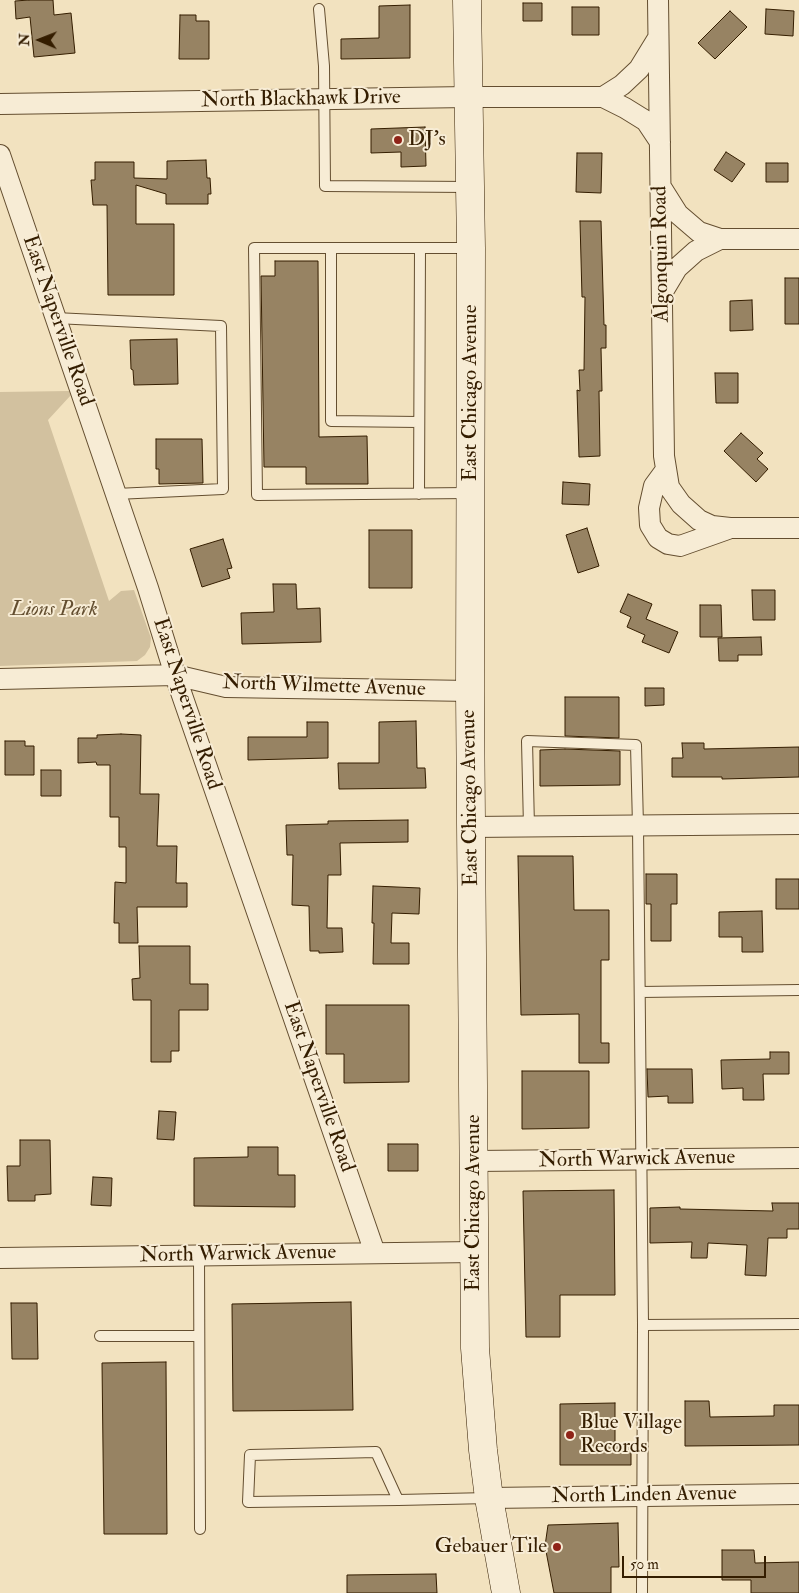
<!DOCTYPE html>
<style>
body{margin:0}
#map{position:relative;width:799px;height:1593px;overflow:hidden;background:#f2e2bf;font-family:"IM FELL Double Pica",serif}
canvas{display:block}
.north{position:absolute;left:15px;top:15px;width:50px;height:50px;-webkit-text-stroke:4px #f7ecd5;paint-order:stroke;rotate:271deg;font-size:14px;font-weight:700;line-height:20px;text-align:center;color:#341d00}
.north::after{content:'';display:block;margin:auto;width:18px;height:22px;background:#341d00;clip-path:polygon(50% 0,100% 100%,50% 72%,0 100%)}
.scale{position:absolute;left:622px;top:1556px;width:144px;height:22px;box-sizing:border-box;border:2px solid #341d00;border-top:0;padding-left:6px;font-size:15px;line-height:18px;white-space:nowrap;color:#341d00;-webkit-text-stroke:4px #f7ecd5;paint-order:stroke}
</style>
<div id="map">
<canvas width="799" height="1593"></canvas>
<div class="north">N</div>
<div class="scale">50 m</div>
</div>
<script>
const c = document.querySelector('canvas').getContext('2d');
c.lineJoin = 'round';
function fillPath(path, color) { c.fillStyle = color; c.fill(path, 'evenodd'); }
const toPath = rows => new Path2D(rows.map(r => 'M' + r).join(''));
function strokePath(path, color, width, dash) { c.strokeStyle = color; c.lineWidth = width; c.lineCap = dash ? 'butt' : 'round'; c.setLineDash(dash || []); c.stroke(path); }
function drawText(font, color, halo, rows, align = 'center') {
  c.font = font + ' "IM FELL Double Pica",serif'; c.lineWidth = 4; c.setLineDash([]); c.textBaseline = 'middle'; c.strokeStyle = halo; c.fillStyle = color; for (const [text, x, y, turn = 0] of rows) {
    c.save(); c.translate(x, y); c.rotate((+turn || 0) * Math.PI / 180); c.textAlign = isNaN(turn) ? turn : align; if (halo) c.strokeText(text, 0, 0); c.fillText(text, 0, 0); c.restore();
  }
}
fillPath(toPath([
 [69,391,71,395,48,420,109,601,121,591,134,590,151,638,150,647,145,655,137,661,0,666,0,392]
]), '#d2c19f');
const building = toPath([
 [29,0,53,0,54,15,71,13,75,53,34,57,30,17,16,19,15,1,29,0],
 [523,3,542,3,542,21,523,21,523,3],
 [410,5,410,58,341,59,341,39,379,38,379,6,410,5],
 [572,7,599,7,599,35,572,35,572,7],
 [766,9,794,11,793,36,765,34,766,9],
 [730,11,747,27,715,59,698,43,730,11],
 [180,15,196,15,196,21,209,21,209,59,179,59,180,15],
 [425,127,426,166,401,167,401,152,371,153,371,129,425,127],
 [726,152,745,164,732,182,714,170,726,152],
 [577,153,602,153,601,193,576,192,577,153],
 [206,160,207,178,210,178,211,194,208,194,208,204,166,204,166,194,136,185,136,224,174,224,174,295,108,295,107,205,93,205,91,180,95,180,95,162,134,162,134,178,167,179,167,161,206,160],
 [766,163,788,163,788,182,766,182,766,163],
 [580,221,601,221,604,325,606,325,606,348,601,348,602,391,599,391,600,456,579,457,577,390,580,391,579,370,584,370,585,297,582,297,580,221],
 [275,261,318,261,319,437,367,436,368,484,306,484,306,467,264,467,261,276,275,276,275,261],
 [785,278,799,278,799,324,785,324,785,278],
 [752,300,753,330,730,331,730,301,752,300],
 [177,339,178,384,134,385,133,370,131,369,130,340,177,339],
 [715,373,738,373,738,403,716,403,715,373],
 [741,433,763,453,757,459,768,469,756,482,724,451,741,433],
 [156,439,202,439,203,483,159,484,159,469,156,469,156,439],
 [563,482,590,484,589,505,562,504,563,482],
 [587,528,599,566,578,573,566,535,587,528],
 [369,530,412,530,412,588,369,588,369,530],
 [223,539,232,568,227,569,230,578,202,587,190,549,223,539],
 [273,584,296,584,297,609,320,608,321,642,242,644,241,613,274,612,273,584],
 [752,590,775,590,775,620,753,620,752,590],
 [628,594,652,604,646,619,678,632,669,653,642,642,645,635,627,627,631,617,620,612,628,594],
 [700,605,721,605,722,637,700,637,700,605],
 [761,637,762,655,738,655,738,661,719,661,718,638,761,637],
 [645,688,664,688,664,705,645,706,645,688],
 [565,697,619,697,619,738,565,736,565,697],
 [416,721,417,768,425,768,426,788,339,789,338,763,379,763,379,722,416,721],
 [307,722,328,722,328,758,248,760,248,737,307,737,307,722],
 [121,734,141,735,140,794,159,794,157,846,177,846,176,883,187,883,187,907,137,907,138,943,119,943,119,923,114,923,115,882,126,883,126,847,119,847,119,817,110,817,110,765,97,765,96,762,78,763,78,738,97,738,97,735,121,734],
 [5,741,25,741,25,746,34,746,34,775,5,775,5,741],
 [682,743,704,743,704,749,799,747,799,777,722,779,722,777,672,777,672,758,683,758,682,743],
 [565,749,620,751,620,785,540,786,540,750,565,749],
 [41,770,61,770,61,796,41,796,41,770],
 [408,820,408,842,340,843,341,875,328,875,327,928,342,928,343,952,319,953,319,951,310,951,309,906,292,905,293,855,287,855,286,825,328,824,328,821,408,820],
 [518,856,573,856,574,910,609,910,609,960,601,960,601,1043,609,1043,609,1063,579,1063,579,1014,521,1015,518,856],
 [646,874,677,874,677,904,671,904,671,941,651,941,651,904,646,904,646,874],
 [776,879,799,879,799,909,776,909,776,879],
 [373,886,420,888,419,914,392,913,391,943,409,943,409,964,373,964,374,923,372,923,373,886],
 [762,911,763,952,742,952,742,937,719,937,719,912,762,911],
 [139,946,190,946,190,984,208,984,208,1010,179,1010,179,1051,171,1051,171,1062,151,1062,151,1000,133,1000,132,979,140,978,139,946],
 [326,1005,409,1005,409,1082,344,1083,344,1054,326,1054,326,1005],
 [770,1052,789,1052,789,1074,763,1074,764,1100,743,1100,743,1088,722,1089,721,1060,770,1059,770,1052],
 [647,1069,692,1069,693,1103,668,1103,668,1096,648,1097,647,1069],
 [522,1071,589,1071,589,1128,522,1129,522,1071],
 [159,1111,176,1112,174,1140,157,1139,159,1111],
 [20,1140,50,1140,51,1194,35,1195,35,1201,8,1201,7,1166,20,1166,20,1140],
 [388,1144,418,1144,418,1171,388,1171,388,1144],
 [248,1147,278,1147,278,1175,295,1175,295,1207,194,1206,194,1158,248,1157,248,1147],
 [93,1177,112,1178,111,1206,91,1205,93,1177],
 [614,1190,615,1295,560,1295,560,1337,526,1337,523,1191,614,1190],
 [772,1203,799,1203,799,1229,787,1229,787,1238,768,1238,766,1276,745,1275,747,1245,708,1243,707,1258,691,1258,692,1242,650,1243,650,1208,680,1207,680,1209,773,1211,772,1203],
 [351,1302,353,1410,233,1411,232,1304,351,1302],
 [11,1303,37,1303,38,1359,12,1359,11,1303],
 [166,1362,167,1534,104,1534,102,1363,166,1362],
 [685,1401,709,1401,710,1417,774,1416,774,1405,799,1405,799,1445,685,1446,685,1401],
 [615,1403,615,1444,631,1444,631,1465,560,1465,560,1404,615,1403],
 [618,1523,619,1567,611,1567,611,1593,554,1593,545,1546,548,1525,618,1523],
 [722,1550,754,1550,755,1563,799,1562,799,1593,751,1593,751,1580,722,1580,722,1550],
 [436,1574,437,1593,347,1593,347,1575,436,1574]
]);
fillPath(building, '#978363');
strokePath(building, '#341d00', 1);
const service = toPath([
 [319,9,324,66,325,186,470,187],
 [331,248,331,421,419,422],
 [55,318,221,326,223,489,116,494],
 [469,493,257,495,254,248,470,248],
 [419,494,420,248],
 [529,827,527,741,636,745,638,826,643,1325],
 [640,992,799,990],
 [199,1255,200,1529],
 [100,1336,199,1336],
 [398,1500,248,1502,250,1455,376,1452,398,1500,489,1498],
 [642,1593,643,1325,799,1324]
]);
const minor = toPath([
 [658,0,664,456,669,487,681,504,699,520,712,526,730,528,799,528],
 [603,97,622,85,639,69,658,38],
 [0,104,468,97,603,97,625,108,646,121,660,142],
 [0,155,148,588,175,675,375,1253],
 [661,187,678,214,699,232,720,239,799,239],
 [662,293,677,268,696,251,720,239],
 [665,471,654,486,649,508,650,525,658,538,668,544,680,546,728,529],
 [0,679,175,675,226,687,470,691],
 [471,827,799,824],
 [474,1161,799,1158],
 [0,1258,475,1252],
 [489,1498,799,1494]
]);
const secondary = toPath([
 [467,0,471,248,470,691,475,1348,483,1450,489,1498,506,1593]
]);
strokePath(service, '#644e30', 12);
strokePath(minor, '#644e30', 22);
strokePath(secondary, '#341d00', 29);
strokePath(service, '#f7ecd5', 10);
strokePath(minor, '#f7ecd5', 20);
strokePath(secondary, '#f7ecd5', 28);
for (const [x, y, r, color] of [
 [398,140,5,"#8f2418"],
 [570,1435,5,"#8f2418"],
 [557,1547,5,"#8f2418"]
]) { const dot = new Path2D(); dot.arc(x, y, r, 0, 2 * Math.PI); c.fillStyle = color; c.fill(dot); strokePath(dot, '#f7ecd5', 2); }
drawText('21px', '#341d00', '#f7ecd5', [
 ["North Blackhawk Drive",301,100,-1],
 ["Algonquin Road",662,254,-91],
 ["East Naperville Road",57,321,71],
 ["East Chicago Avenue",471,393,-90],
 ["North Wilmette Avenue",324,687,2],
 ["East Naperville Road",186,704,72],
 ["East Chicago Avenue",471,798,-91],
 ["East Naperville Road",318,1087,71],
 ["North Warwick Avenue",637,1160,-1],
 ["East Chicago Avenue",474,1203,-90],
 ["North Warwick Avenue",238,1255,-1],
 ["North Linden Avenue",644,1496,-1]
]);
drawText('21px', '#341d00', '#f7ecd5', [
 ["DJ's",408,140],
 ["Blue Village",580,1423],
 ["Records",580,1447],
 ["Gebauer Tile",547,1547,"right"]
], 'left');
drawText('italic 21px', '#634e30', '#f7ecd5', [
 ["Lions Park",54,610]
]);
</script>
